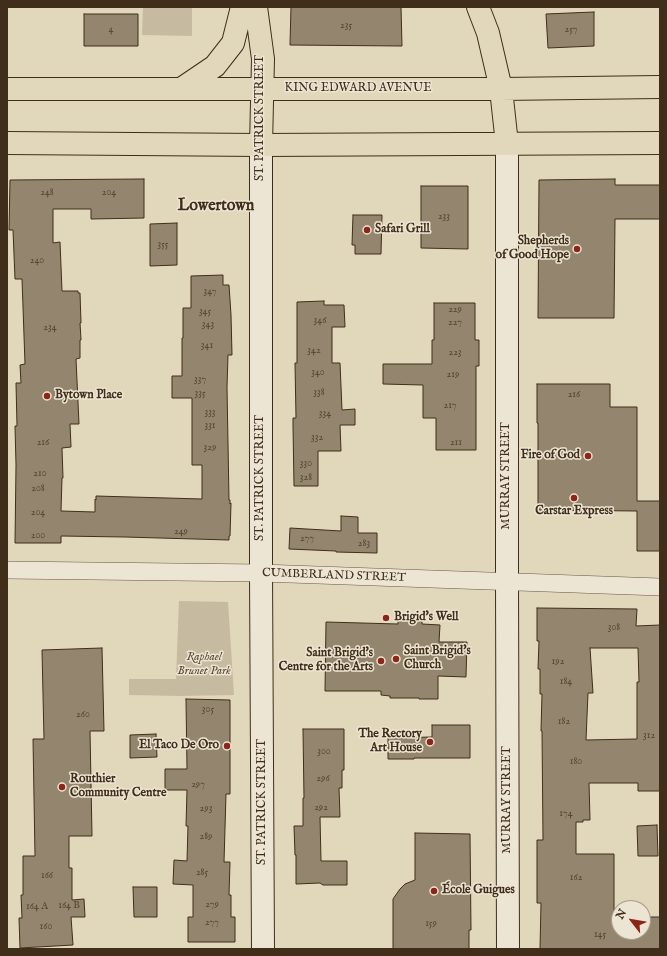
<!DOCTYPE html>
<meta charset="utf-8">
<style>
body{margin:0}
#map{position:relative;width:667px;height:956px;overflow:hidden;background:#e1d7bb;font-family:"IM FELL English",serif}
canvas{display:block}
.frame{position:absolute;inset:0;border:8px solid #402e1a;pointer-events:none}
.north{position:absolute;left:611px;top:900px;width:40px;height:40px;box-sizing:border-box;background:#ece5d3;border:1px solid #a79c89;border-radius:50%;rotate:301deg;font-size:11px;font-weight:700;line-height:16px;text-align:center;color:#402e1a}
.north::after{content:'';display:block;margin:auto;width:14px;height:18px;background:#8f2418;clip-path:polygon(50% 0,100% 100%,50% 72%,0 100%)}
</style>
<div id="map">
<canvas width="667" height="956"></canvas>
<div class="frame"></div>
<div class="north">N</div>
</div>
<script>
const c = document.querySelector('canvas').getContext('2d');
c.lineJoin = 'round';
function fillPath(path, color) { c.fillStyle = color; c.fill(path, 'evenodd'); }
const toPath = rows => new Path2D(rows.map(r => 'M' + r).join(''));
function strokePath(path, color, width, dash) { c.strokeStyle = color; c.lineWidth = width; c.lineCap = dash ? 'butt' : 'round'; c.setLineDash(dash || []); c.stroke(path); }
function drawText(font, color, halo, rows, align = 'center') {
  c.font = font + ' "IM FELL English",serif'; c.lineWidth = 3; c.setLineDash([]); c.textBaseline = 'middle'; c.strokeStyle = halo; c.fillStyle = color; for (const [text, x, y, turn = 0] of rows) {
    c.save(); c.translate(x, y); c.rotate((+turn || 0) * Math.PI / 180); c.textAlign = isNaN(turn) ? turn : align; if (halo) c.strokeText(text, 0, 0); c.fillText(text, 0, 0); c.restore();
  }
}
fillPath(toPath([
 [143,7,192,7,192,36,142,35],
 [179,601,228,602,234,695,181,696,129,695,129,679,176,679]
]), '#c6baa0');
const building = toPath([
 [291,7,401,7,402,46,290,45,291,7],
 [594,12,594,46,548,48,546,14,594,12],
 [84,14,138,14,138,46,84,46,84,14],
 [144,179,144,218,91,219,91,209,53,209,53,243,60,242,62,291,78,291,78,293,80,293,81,323,80,323,81,340,80,340,80,358,76,359,79,424,70,424,71,447,62,448,63,478,62,478,61,511,95,512,95,499,96,500,96,496,202,499,202,465,192,465,192,398,172,398,172,376,182,376,182,338,183,338,183,308,191,308,191,276,223,275,223,285,229,285,231,315,232,355,228,355,227,387,229,500,230,500,230,504,231,503,230,536,229,536,229,540,125,537,61,536,61,543,15,543,16,465,15,426,17,426,16,383,21,383,20,365,25,364,22,279,15,279,13,230,9,230,10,180,144,179],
 [615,179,615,185,660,185,660,219,615,219,614,318,538,318,539,180,615,179],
 [421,186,468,186,468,249,421,248,421,186],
 [353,215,382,215,381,254,355,254,355,245,352,245,353,215],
 [177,223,177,265,150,266,150,224,177,223],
 [324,301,324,305,344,305,345,327,332,327,332,363,340,363,342,410,355,409,355,425,340,425,341,451,318,451,318,486,294,486,293,426,293,418,296,418,295,363,297,363,297,302,324,301],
 [434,303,475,303,475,340,479,340,479,366,476,366,476,450,436,450,436,418,423,418,423,385,383,384,383,364,432,364,432,340,434,340,434,303],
 [537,384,610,384,610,407,637,407,637,501,660,501,660,551,637,551,637,511,538,510,538,423,537,423,537,384],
 [341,516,358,517,358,533,377,533,377,553,336,552,336,551,289,549,290,528,341,531,341,516],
 [537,608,637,609,636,626,660,625,660,791,638,791,638,783,589,783,590,820,583,820,583,822,576,822,576,854,614,854,614,916,619,917,619,932,643,932,643,917,660,917,660,949,540,949,541,903,537,903,537,840,543,840,542,731,541,731,542,694,540,694,540,669,538,669,539,641,537,641,537,608],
 [590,648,638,648,639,682,637,682,637,739,586,740,588,693,593,693,590,648],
 [398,618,422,618,422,624,440,625,439,642,467,642,466,677,438,676,438,699,419,699,419,698,390,698,390,696,381,695,381,691,325,691,326,622,398,624,398,618],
 [102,648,104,731,90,731,92,836,69,836,69,868,72,868,72,900,84,899,85,917,71,917,73,945,20,948,19,918,22,918,21,895,23,895,23,856,35,856,33,739,44,739,42,650,102,648],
 [186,699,230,700,230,794,226,794,224,862,230,862,229,895,231,895,231,917,235,917,235,942,188,942,188,917,193,917,193,885,173,884,174,860,187,861,188,826,186,826,187,790,165,790,165,769,187,769,186,699],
 [432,725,470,725,470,758,414,758,414,759,388,759,388,738,432,737,432,725],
 [303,729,344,729,344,770,342,770,342,788,339,788,340,817,320,817,321,861,347,861,347,885,323,885,320,883,296,884,296,855,295,855,294,826,303,826,303,798,304,798,303,729],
 [156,734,157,757,130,758,130,735,156,734],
 [657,825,658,856,638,856,637,826,657,825],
 [415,833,470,834,471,930,469,930,469,949,393,949,393,899,400,889,405,884,415,880,415,833],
 [133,887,157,887,157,917,134,917,133,887]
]);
fillPath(building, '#94866e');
strokePath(building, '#402e1a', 1);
const minor = toPath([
 [7,570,261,573,660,587]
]);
const secondary = toPath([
 [507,144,507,581,508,949],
 [261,145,261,573,263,949]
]);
const primary = toPath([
 [256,7,263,59,261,145],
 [478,7,488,33,501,89,507,144],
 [7,89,501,89,660,87],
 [181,89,215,66,233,43,242,7],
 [7,143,261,145,660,143]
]);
strokePath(minor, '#685842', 18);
strokePath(secondary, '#402e1a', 24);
strokePath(primary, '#402e1a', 24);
strokePath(minor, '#ece5d3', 17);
strokePath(secondary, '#ece5d3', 22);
strokePath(primary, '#e1d7bb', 22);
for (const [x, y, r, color] of [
 [367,230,4,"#8f2418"],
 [577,249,4,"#8f2418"],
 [47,396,4,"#8f2418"],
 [588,456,4,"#8f2418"],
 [574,498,4,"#8f2418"],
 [386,618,4,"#8f2418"],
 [396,659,4,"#8f2418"],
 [381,661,4,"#8f2418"],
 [430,742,4,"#8f2418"],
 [227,746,4,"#8f2418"],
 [62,787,4,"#8f2418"],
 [434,891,4,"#8f2418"]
]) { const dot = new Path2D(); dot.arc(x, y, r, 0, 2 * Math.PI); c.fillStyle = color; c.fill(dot); strokePath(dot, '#ece5d3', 1.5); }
drawText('10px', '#55442f', null, [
 ["235",346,26],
 ["4",111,30],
 ["257",571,30],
 ["248",47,193],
 ["204",109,193],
 ["233",444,217],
 ["355",163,245],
 ["240",37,261],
 ["347",210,292],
 ["229",455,310],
 ["345",205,312],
 ["346",320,321],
 ["227",455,323],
 ["343",208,325],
 ["234",50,328],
 ["341",207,346],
 ["342",314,351],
 ["223",455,353],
 ["340",318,373],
 ["219",453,375],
 ["337",200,380],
 ["338",319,393],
 ["335",200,394],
 ["216",574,395],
 ["217",450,406],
 ["333",210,413],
 ["334",325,414],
 ["331",210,426],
 ["332",317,438],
 ["216",43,443],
 ["211",456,443],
 ["329",210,448],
 ["330",306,464],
 ["210",40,474],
 ["328",306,478],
 ["208",38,489],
 ["204",38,513],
 ["249",181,532],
 ["200",38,536],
 ["277",307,539],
 ["283",364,544],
 ["308",614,628],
 ["192",558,662],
 ["184",566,682],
 ["305",208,710],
 ["260",83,715],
 ["182",564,722],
 ["312",649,736],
 ["300",324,752],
 ["180",576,762],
 ["296",323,779],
 ["297",198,785],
 ["292",321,808],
 ["293",206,809],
 ["174",566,814],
 ["289",206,837],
 ["285",202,873],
 ["166",47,876],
 ["162",576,878],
 ["279",212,905],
 ["164 B",69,906],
 ["164 A",37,907],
 ["277",212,923],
 ["159",431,924],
 ["160",46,927],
 ["145",600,935]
]);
drawText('12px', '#402e1a', '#ece5d3', [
 ["KING EDWARD AVENUE",358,89],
 ["ST. PATRICK STREET",261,118,-90],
 ["MURRAY STREET",507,476,-90],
 ["ST. PATRICK STREET",261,478,-90],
 ["CUMBERLAND STREET",334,576,2],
 ["MURRAY STREET",508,800,-90],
 ["ST. PATRICK STREET",263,802,-90]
]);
drawText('bold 12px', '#402e1a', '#ece5d3', [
 ["Safari Grill",375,230],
 ["Shepherds",569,242,"right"],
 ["of Good Hope",569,256,"right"],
 ["Bytown Place",55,396],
 ["Fire of God",580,456,"right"],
 ["Carstar Express",574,512,"center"],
 ["Brigid's Well",394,618],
 ["Saint Brigid's",404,652],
 ["Church",404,666],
 ["Saint Brigid's",373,654,"right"],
 ["Centre for the Arts",373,668,"right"],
 ["The Rectory",422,735,"right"],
 ["Art House",422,749,"right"],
 ["El Taco De Oro",219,746,"right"],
 ["Routhier",70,780],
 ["Community Centre",70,794],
 ["École Guigues",442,891]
], 'left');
drawText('italic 12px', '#5b4a35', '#ece5d3', [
 ["Raphael",204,658],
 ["Brunet Park",204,672]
]);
drawText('bold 16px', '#402e1a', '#ece5d3', [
 ["Lowertown",216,207]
]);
</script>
